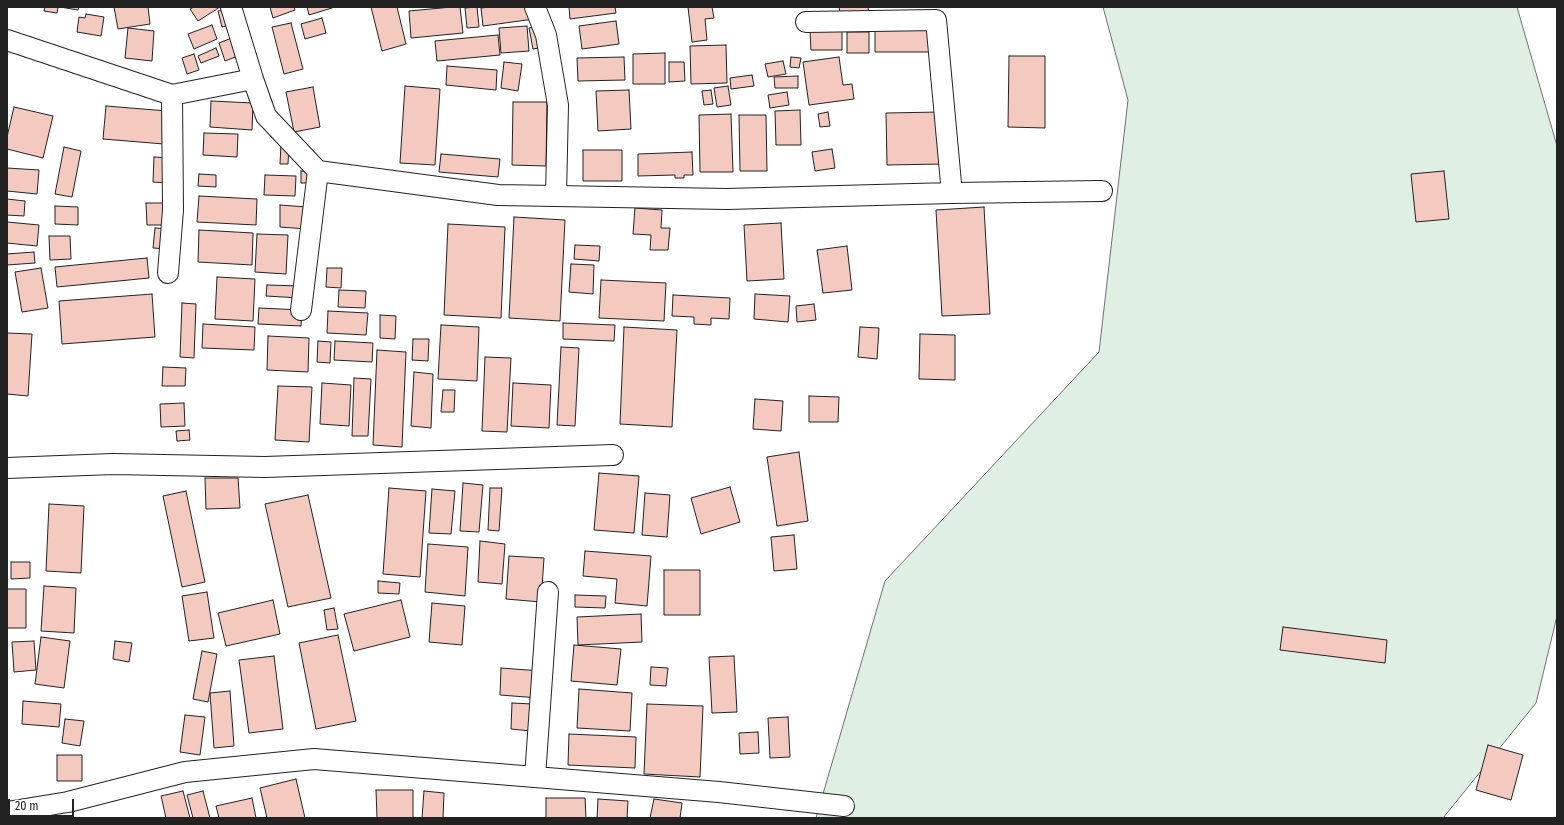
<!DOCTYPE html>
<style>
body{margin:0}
#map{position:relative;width:1564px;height:825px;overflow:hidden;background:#fff;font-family:"Fira Sans Condensed",sans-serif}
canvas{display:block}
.frame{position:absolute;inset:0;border:8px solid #222;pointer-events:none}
.scale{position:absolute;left:8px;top:799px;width:66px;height:18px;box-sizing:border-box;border:2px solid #222;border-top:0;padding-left:5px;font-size:12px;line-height:14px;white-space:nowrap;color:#222;-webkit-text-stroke:3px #fff;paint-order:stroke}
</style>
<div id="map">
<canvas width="1564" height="825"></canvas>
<div class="frame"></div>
<div class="scale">20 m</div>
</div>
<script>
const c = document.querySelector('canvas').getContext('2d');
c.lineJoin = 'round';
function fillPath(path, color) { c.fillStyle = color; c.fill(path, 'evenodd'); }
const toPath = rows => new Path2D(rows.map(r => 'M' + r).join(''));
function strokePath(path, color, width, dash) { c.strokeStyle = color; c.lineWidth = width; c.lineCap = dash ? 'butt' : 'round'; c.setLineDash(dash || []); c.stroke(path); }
const green = toPath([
 [1103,7,1517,7,1557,146,1557,616,1536,703,1443,818,816,818,885,581,1099,352,1128,100,1103,7]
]);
fillPath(green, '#e0efe3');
strokePath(green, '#6f6f6f', 1);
const building = toPath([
 [45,7,58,7,57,13,44,11,45,7],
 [60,7,79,7,78,10,60,7],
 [114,7,148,7,150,24,118,29,114,7],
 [194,7,220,7,198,21,190,9,194,7],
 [270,7,294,7,295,10,273,18,270,7],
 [307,7,335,7,309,15,307,7],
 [371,7,397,7,406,44,382,51,371,7],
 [452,7,460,7,463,33,411,38,409,11,452,7],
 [477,7,479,27,467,28,465,8,477,7],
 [490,7,532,7,534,19,483,26,481,8,490,7],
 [569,7,615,7,616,13,570,19,569,7],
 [688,7,712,7,714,18,705,19,707,40,692,42,688,7],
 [839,7,868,7,869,16,841,19,839,7],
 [227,8,232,24,222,27,218,11,227,8],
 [86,14,104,17,101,36,77,32,79,17,85,18,86,14],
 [322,18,326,33,305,39,301,24,322,18],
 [616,21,619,44,582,49,579,26,616,21],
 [291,23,303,69,284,74,272,27,291,23],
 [212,25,217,39,194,49,188,34,212,25],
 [527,26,529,51,501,53,499,28,527,26],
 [540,26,544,47,533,49,529,28,540,26],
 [875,27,933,28,933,52,875,52,875,27],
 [128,28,154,31,152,61,125,58,128,28],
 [810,31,842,31,842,50,811,50,810,31],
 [847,32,869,32,869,53,847,53,847,32],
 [498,35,500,55,437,61,435,41,498,35],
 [237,36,243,54,225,61,219,43,237,36],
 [726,45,727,83,691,84,690,46,726,45],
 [216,48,219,56,201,63,198,56,216,48],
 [665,53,665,84,633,84,633,54,665,53],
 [194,54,199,70,187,74,182,58,194,54],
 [1009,56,1045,56,1045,128,1008,127,1009,56],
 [624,57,625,80,578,81,577,58,624,57],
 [791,57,801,58,799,68,790,67,791,57],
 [839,57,843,85,852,84,854,99,809,105,803,62,839,57],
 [783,61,786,74,768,77,765,64,783,61],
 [504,62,522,64,518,91,501,88,504,62],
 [669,62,684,62,685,81,669,82,669,62],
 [447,66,497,70,496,90,446,85,447,66],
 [752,75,754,86,731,89,730,78,752,75],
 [798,76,798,88,775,88,774,77,798,76],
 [405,86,440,89,435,165,400,163,405,86],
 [728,86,731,105,717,107,714,88,728,86],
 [313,87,320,127,294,132,286,92,313,87],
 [629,90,631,129,598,131,596,91,629,90],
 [711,90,713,104,704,105,702,91,711,90],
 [787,92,789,105,770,108,768,95,787,92],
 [211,101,253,103,252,130,210,127,211,101],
 [513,102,547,102,546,166,512,165,513,102],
 [106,106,167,111,164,144,103,139,106,106],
 [14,107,53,116,43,158,7,149,7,137,14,107],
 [800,110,801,145,776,145,775,111,800,110],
 [828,112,830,126,820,127,818,114,828,112],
 [940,112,942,164,887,165,886,113,940,112],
 [731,114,733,172,700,172,699,115,731,114],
 [739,115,766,115,767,171,740,171,739,115],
 [204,133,238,134,237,157,203,155,204,133],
 [281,144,289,144,288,164,280,164,281,144],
 [64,147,81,151,72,197,55,194,64,147],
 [832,149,835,168,815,171,812,152,832,149],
 [583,150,622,150,622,181,583,181,583,150],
 [692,152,693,175,684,175,684,178,675,178,675,175,638,176,638,154,692,152],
 [441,154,500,159,498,177,439,172,441,154],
 [154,157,170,158,169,183,153,182,154,157],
 [7,168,39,170,37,194,7,191,7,168],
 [301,171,314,172,313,183,301,183,301,171],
 [1444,171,1449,219,1416,222,1411,174,1444,171],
 [199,174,216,175,216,187,198,186,199,174],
 [265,175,296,176,295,196,264,195,265,175],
 [199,196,257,199,256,225,197,222,199,196],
 [7,199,25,201,24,216,7,215,7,199],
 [146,203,163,203,163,225,147,225,146,203],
 [280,205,307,207,306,229,280,227,280,205],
 [55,206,78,207,78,225,55,224,55,206],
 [984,207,990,314,942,316,936,210,984,207],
 [635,208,662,210,661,228,670,228,668,250,650,250,651,235,633,234,635,208],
 [514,217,565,220,560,321,509,318,514,217],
 [7,222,39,225,37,246,7,243,7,222],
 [781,223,784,279,747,281,744,225,781,223],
 [448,224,505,227,501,318,444,315,448,224],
 [155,228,169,229,168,249,153,248,155,228],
 [199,230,253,233,252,265,198,262,199,230],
 [257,234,288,235,286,274,255,272,257,234],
 [49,236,70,236,71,259,50,260,49,236],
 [575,245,600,246,599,261,574,259,575,245],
 [847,246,852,290,823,293,817,250,847,246],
 [34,252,35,263,7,265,7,254,34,252],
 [147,258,149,278,57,287,55,267,147,258],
 [571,264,594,265,593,294,569,292,571,264],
 [41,268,48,308,22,312,15,272,41,268],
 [327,268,342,268,341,288,326,287,327,268],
 [217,277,255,279,253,321,215,319,217,277],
 [601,280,666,283,664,321,599,318,601,280],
 [267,285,301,286,300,298,266,296,267,285],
 [339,290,366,291,365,308,338,307,339,290],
 [152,294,155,337,62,344,59,301,152,294],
 [755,294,790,296,788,322,754,319,755,294],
 [673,295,730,298,729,319,711,318,711,325,694,324,694,317,672,316,673,295],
 [182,303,196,304,194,358,180,357,182,303],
 [814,304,816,320,797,322,796,306,814,304],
 [259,308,302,310,301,326,258,324,259,308],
 [328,311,368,313,366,335,327,333,328,311],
 [380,315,396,316,395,339,380,338,380,315],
 [563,323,615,325,614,341,563,339,563,323],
 [203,324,255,327,254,350,202,348,203,324],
 [441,325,479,327,477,381,438,379,441,325],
 [624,327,677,330,672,427,620,424,624,327],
 [860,327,879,328,877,359,858,357,860,327],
 [7,333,32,334,28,396,7,394,7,333],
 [920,334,955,335,955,380,919,379,920,334],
 [268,336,309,338,308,372,267,370,268,336],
 [413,339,429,339,428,361,412,360,413,339],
 [318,341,331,342,330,363,317,362,318,341],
 [335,341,373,343,372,362,334,360,335,341],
 [561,347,579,348,575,426,557,425,561,347],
 [377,350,406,352,402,447,373,445,377,350],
 [485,357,511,358,507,432,482,431,485,357],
 [163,367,186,368,185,386,162,386,163,367],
 [414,372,433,374,431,428,411,426,414,372],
 [354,378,371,379,368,436,352,436,354,378],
 [322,383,351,385,349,426,320,424,322,383],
 [513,383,551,385,549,428,511,426,513,383],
 [278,386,312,387,309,442,275,440,278,386],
 [443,390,455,390,454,412,441,412,443,390],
 [809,396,839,397,838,422,809,422,809,396],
 [755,399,783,401,781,431,753,429,755,399],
 [184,403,185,426,161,427,160,404,184,403],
 [189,430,190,440,177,441,176,431,189,430],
 [799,452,808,521,777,526,767,457,799,452],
 [599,473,639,476,634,533,594,530,599,473],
 [205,478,238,478,240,508,206,509,205,478],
 [463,483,483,485,479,532,460,531,463,483],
 [730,487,740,522,701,534,691,498,730,487],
 [389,488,426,491,420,577,383,574,389,488],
 [490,488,502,488,499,531,488,530,490,488],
 [432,489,455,491,451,534,429,533,432,489],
 [186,491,205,582,182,587,163,496,186,491],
 [645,493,670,495,667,537,642,535,645,493],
 [308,495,331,598,288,607,265,504,308,495],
 [49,504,84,506,81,573,46,571,49,504],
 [794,535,797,569,774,571,771,537,794,535],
 [480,541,505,544,502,584,478,582,480,541],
 [428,544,468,547,465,596,425,592,428,544],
 [585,551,651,556,647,606,615,603,617,579,583,576,585,551],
 [509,556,544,558,541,602,506,599,509,556],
 [11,562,30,562,30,578,11,579,11,562],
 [664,570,700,570,700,615,664,615,664,570],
 [378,581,400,583,399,594,378,593,378,581],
 [44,586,76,588,74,633,41,631,44,586],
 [7,589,26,589,26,628,7,628,7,589],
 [207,592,214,638,189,641,182,596,207,592],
 [575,595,606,596,605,608,575,607,575,595],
 [273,600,280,634,226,646,218,613,273,600],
 [401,600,410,637,354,651,344,614,401,600],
 [432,603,465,606,462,645,429,642,432,603],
 [334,608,338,629,327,630,324,610,334,608],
 [641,614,642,642,578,645,577,617,641,614],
 [1283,627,1387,640,1385,663,1280,650,1283,627],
 [338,635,356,721,316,729,299,643,338,635],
 [41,637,70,641,64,688,35,684,41,637],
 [34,641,36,670,14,672,12,642,34,641],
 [115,641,132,643,129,662,113,659,115,641],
 [574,645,621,649,617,685,571,681,574,645],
 [202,651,217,654,208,702,193,699,202,651],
 [274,656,283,729,249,733,239,660,274,656],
 [734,656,737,712,712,713,709,657,734,656],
 [651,667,668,668,666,686,650,685,651,667],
 [501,668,541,671,539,698,500,695,501,668],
 [579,689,632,693,630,731,577,728,579,689],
 [230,691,234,746,214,748,210,693,230,691],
 [23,701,61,704,59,727,22,724,23,701],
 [512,703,532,704,531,731,511,729,512,703],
 [647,704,703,706,700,777,644,774,647,704],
 [185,715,205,717,200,755,180,752,185,715],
 [788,717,790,757,770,758,768,718,788,717],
 [65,719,84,721,80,746,62,743,65,719],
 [758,732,759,753,740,754,739,733,758,732],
 [569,734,636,737,635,768,568,765,569,734],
 [1488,745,1523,755,1511,800,1476,790,1488,745],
 [57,755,82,755,82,781,57,781,57,755],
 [296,779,305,818,267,818,260,788,296,779],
 [376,790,413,790,413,818,377,818,376,790],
 [183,791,190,818,166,818,161,796,183,791],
 [203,791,210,818,193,818,187,795,203,791],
 [424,791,444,793,443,818,422,818,424,791],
 [252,798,256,818,219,818,216,806,252,798],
 [546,798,585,798,586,818,546,818,546,798],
 [598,799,628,801,627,818,597,818,598,799],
 [654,799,682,803,680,818,650,818,654,799]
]);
fillPath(building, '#f3c9c0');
strokePath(building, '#222', 1);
const street = toPath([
 [231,7,253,79,266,116,318,171,498,195,727,199,951,193,951,183,936,20,806,22],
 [535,7,546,35,558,105,556,196],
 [7,40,172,95,253,79],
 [951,193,1102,191],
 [168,273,173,210,172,95],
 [301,310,318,171],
 [7,468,113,464,265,467,613,455],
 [535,777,548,592],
 [7,812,68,802,185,772,314,759,719,792,844,806]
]);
strokePath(street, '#222', 22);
strokePath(street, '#fff', 20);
</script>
